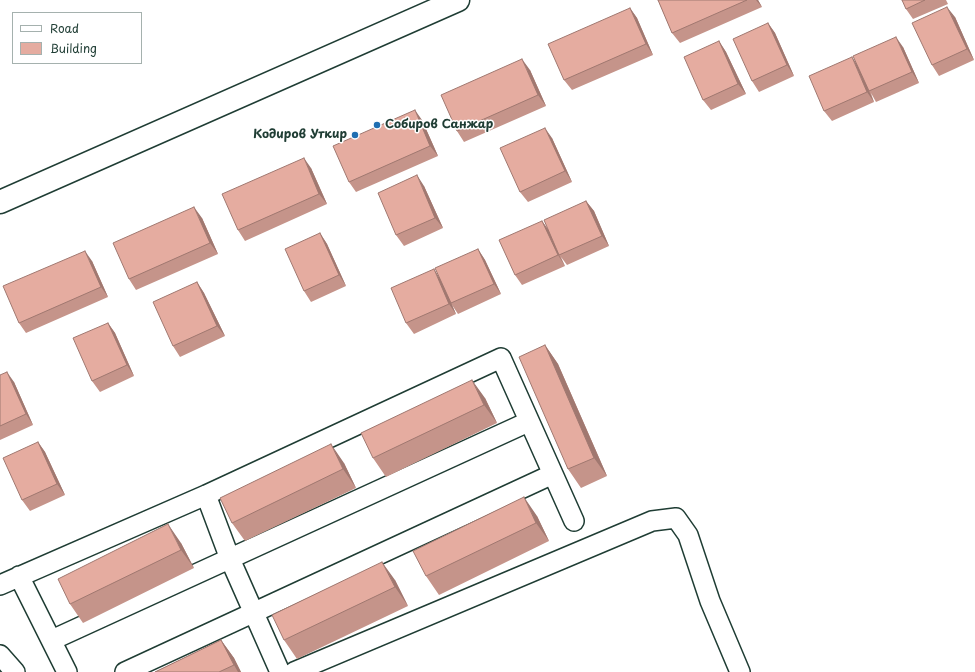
<!DOCTYPE html>
<meta charset="utf-8">
<style>
body{margin:0}
#map{position:relative;width:975px;height:672px;overflow:hidden;background:#fff;font-family:"Playpen Sans",sans-serif}
canvas{display:block}
.legend{position:absolute;left:12px;top:12px;width:130px;height:52px;box-sizing:border-box;background:#fff;border:1px solid #a5b1ae;margin:0;padding:5px 7px;list-style:none;font-size:12px;color:#1f3d34}
.legend li{display:flex;align-items:center;gap:8px;height:20px}
.legend b{width:20px;border:1px solid #a5b1ae}
</style>
<div id="map">
<canvas width="975" height="672"></canvas>
<ul class="legend">
<li><b style="height:5px;background:#fff"></b>Road</li>
<li><b style="height:11px;background:#e5aca0"></b>Building</li>
</ul>
</div>
<script>
const c = document.querySelector('canvas').getContext('2d');
c.lineJoin = 'round';
const toPath = rows => new Path2D(rows.map(r => 'M' + r).join(''));
function strokePath(path, color, width, dash) { c.strokeStyle = color; c.lineWidth = width; c.lineCap = dash ? 'butt' : 'round'; c.setLineDash(dash || []); c.stroke(path); }
function fillPath(path, color) { c.fillStyle = color; c.fill(path, 'evenodd'); }
function drawText(font, color, halo, rows, align = 'center') {
  c.font = font + ' "Playpen Sans",sans-serif'; c.lineWidth = 3; c.setLineDash([]); c.textBaseline = 'middle'; c.strokeStyle = halo; c.fillStyle = color; for (const [text, x, y, turn = 0] of rows) {
    c.save(); c.translate(x, y); c.rotate((+turn || 0) * Math.PI / 180); c.textAlign = isNaN(turn) ? turn : align; if (halo) c.strokeText(text, 0, 0); c.fillText(text, 0, 0); c.restore();
  }
}
const street = toPath([
 [206,495,230,559,280,672],
 [19,576,67,672],
 [0,585,206,495,501,358,574,521],
 [52,640,528,422],
 [0,655,15,672],
 [125,672,553,474],
 [294,672,652,521,676,518,688,535,710,601,740,672]
]);
const secondary = toPath([
 [0,202,458,0]
]);
strokePath(street, '#1f3d34', 22);
strokePath(secondary, '#1f3d34', 25);
strokePath(street, '#fff', 19);
strokePath(secondary, '#fff', 22);
fillPath(toPath([
 [658,0,758,0,762,7,680,43,672,33],
 [902,0,946,0,948,4,913,19,906,9],
 [630,8,637,18,653,55,572,90,564,80],
 [955,17,974,60,939,76,932,65],
 [768,23,775,33,794,76,759,92,752,81],
 [719,41,726,52,746,94,711,110,703,100],
 [903,47,919,83,876,102,871,93,874,102,832,121,824,111],
 [530,70,546,106,464,142,457,131],
 [422,120,438,156,356,192,349,182],
 [552,138,572,182,528,202,520,192],
 [311,168,327,204,245,241,238,230],
 [424,186,443,228,404,246,396,235],
 [586,201,594,211,609,246,567,265,561,257,565,266,522,285,515,275,542,221,548,229],
 [202,218,218,254,136,290,129,279],
 [320,233,327,244,346,286,311,302,304,291],
 [478,249,485,260,501,294,458,314,452,305,456,314,414,334,406,323,439,277],
 [92,261,108,297,26,333,19,323],
 [197,282,204,293,225,336,180,357,173,346],
 [108,323,115,333,134,376,100,392,92,381],
 [545,345,558,364,607,476,581,488,568,469],
 [0,375,14,382,33,425,0,440],
 [485,398,497,423,386,477,373,458],
 [38,442,45,452,65,495,30,511,22,500],
 [344,463,356,488,245,541,232,523],
 [537,516,549,541,439,595,426,576],
 [181,543,194,568,83,623,70,604],
 [395,580,408,606,297,659,284,640],
 [221,640,234,658,241,672,155,672]
]), '#c5948a');
fillPath(toPath([
 [756,0,758,0,762,7],
 [947,7,955,17,974,60,967,49],
 [630,8,637,18,653,55,646,44],
 [768,23,775,33,794,76,787,65],
 [896,37,903,47,919,83,912,72],
 [719,41,726,52,746,94,738,84],
 [852,57,859,67,869,91,874,102,867,92],
 [522,59,530,70,546,106,538,95],
 [415,110,422,120,438,156,430,146],
 [545,128,552,138,572,182,565,171],
 [304,158,311,168,327,204,319,194],
 [417,175,424,186,443,228,435,218],
 [586,201,594,211,609,246,602,236],
 [194,207,202,218,218,254,210,243],
 [542,221,549,231,559,255,565,266,558,255],
 [320,233,327,244,346,286,339,275],
 [478,249,485,260,501,294,494,284],
 [85,251,92,261,108,297,101,287],
 [434,269,441,280,456,314,449,304],
 [197,282,204,293,225,336,217,326],
 [108,323,115,333,134,376,127,365],
 [545,345,558,364,607,476,594,458],
 [7,372,14,382,33,425,26,414],
 [472,380,485,398,497,423,484,405],
 [38,442,45,452,65,495,57,484],
 [331,444,344,463,356,488,343,469],
 [524,497,537,516,549,541,536,523],
 [168,524,181,543,194,568,181,550],
 [382,562,395,580,408,606,395,587],
 [221,640,234,658,241,672,238,672,234,665]
]), '#a07870');
const building = toPath([
 [658,0,747,0,672,33,658,0],
 [902,0,925,0,906,9,902,0],
 [947,7,967,49,932,65,912,23,947,7],
 [630,8,646,44,564,80,548,44,630,8],
 [768,23,787,65,752,81,733,39,768,23],
 [896,37,912,72,869,91,853,56,896,37],
 [719,41,738,84,703,100,684,57,719,41],
 [852,57,867,92,824,111,809,76,852,57],
 [522,59,538,95,457,131,441,95,522,59],
 [415,110,430,146,349,182,333,146,415,110],
 [545,128,565,171,520,192,500,148,545,128],
 [304,158,319,194,238,230,222,194,304,158],
 [417,175,435,218,396,235,378,193,417,175],
 [586,201,602,236,559,255,544,220,586,201],
 [194,207,210,243,129,279,113,243,194,207],
 [542,221,558,255,515,275,499,240,542,221],
 [320,233,339,275,304,291,285,249,320,233],
 [478,249,494,284,451,303,435,268,478,249],
 [85,251,101,287,19,323,3,286,85,251],
 [434,269,449,304,406,323,391,288,434,269],
 [197,282,217,326,173,346,153,302,197,282],
 [108,323,127,365,92,381,73,338,108,323],
 [545,345,594,458,568,469,519,357,545,345],
 [7,372,26,414,0,426,0,375,7,372],
 [472,380,484,405,373,458,361,433,472,380],
 [38,442,57,484,22,500,3,458,38,442],
 [331,444,343,469,232,523,220,498,331,444],
 [524,497,536,523,426,576,413,551,524,497],
 [168,524,181,550,70,604,58,579,168,524],
 [382,562,395,587,284,640,272,615,382,562],
 [221,640,234,665,219,672,155,672,221,640]
]);
fillPath(building, '#e5aca0');
strokePath(building, '#a07870', 1);
for (const [x, y, r, color] of [
 [377,125,4,"#1f6fb2"],
 [355,135,4,"#1f6fb2"]
]) { const dot = new Path2D(); dot.arc(x, y, r, 0, 2 * Math.PI); c.fillStyle = color; c.fill(dot); strokePath(dot, '#fff', 1.5); }
drawText('bold 12px', '#1f3d34', '#fff', [
 ["Собиров Санжар",385,125],
 ["Кодиров Уткир",347,135,"right"]
], 'left');
</script>
